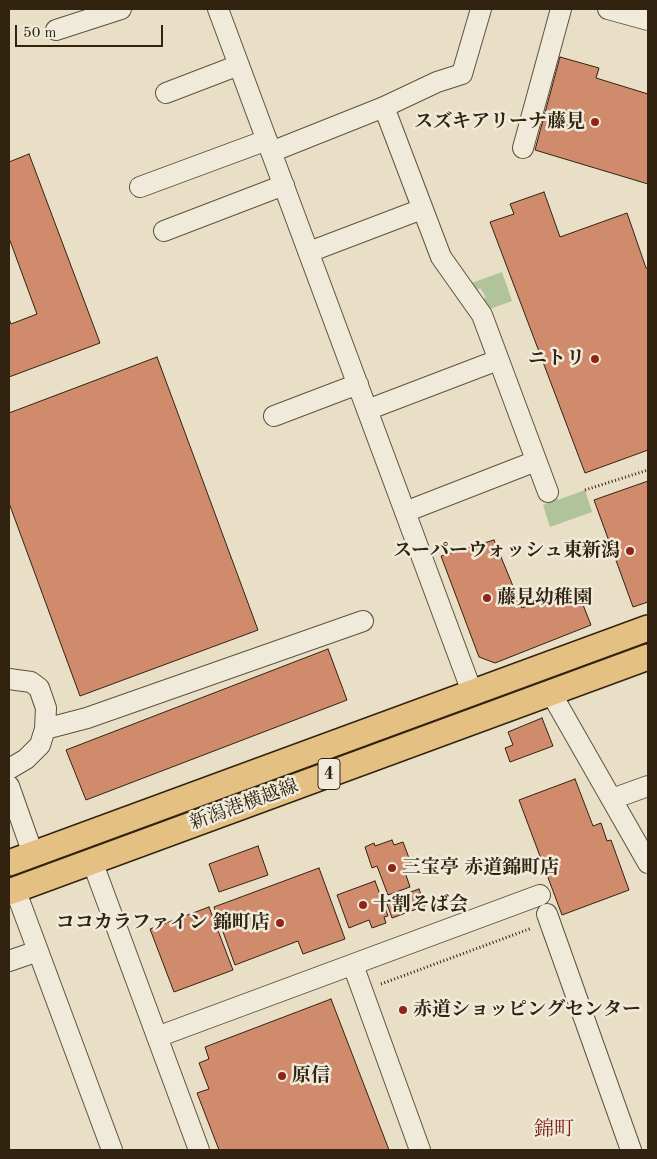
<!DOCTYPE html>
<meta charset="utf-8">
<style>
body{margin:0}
#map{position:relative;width:657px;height:1159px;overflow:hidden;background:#e8dfc6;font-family:"Old Standard TT",serif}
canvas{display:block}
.frame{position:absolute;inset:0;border:10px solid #31230f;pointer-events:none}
.scale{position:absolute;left:15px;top:25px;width:148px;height:22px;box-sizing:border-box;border:2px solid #31230f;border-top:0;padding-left:6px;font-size:15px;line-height:18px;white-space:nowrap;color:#31230f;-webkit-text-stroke:4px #f0eada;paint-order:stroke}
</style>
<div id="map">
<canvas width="657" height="1159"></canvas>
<div class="frame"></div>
<div class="scale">50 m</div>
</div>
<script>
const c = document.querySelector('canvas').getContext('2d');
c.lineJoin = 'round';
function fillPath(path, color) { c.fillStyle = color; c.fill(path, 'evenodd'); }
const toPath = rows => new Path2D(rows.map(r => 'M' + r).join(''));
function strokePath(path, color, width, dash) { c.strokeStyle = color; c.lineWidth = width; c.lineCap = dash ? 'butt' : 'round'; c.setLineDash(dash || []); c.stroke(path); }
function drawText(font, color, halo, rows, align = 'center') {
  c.font = font + ' "Old Standard TT","Noto Serif JP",serif'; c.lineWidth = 5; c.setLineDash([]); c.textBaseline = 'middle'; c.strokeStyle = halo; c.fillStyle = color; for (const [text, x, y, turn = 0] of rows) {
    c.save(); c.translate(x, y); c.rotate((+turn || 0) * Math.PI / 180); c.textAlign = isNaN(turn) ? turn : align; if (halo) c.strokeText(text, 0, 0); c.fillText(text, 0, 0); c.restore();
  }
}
fillPath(toPath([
 [502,272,512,301,487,310,481,301,486,297,480,288,474,292,469,284],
 [585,490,592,512,550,527,543,505,550,502,547,495,556,492,558,500]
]), '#b0c39a');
const building = toPath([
 [560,57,599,68,596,78,648,94,648,184,535,150,560,57],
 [29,154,100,343,9,377,9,319,11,324,37,314,9,238,9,162,29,154],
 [544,192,560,237,627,213,646,268,648,268,648,450,585,473,490,222,514,214,510,204,544,192],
 [157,357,258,630,80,696,9,503,9,413,157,357],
 [648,481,648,602,633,607,594,500,648,481],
 [494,540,522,608,576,587,591,625,495,663,479,657,441,556,494,540],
 [328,649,347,700,86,800,66,750,328,649],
 [542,718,553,746,510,762,505,748,513,745,508,732,542,718],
 [575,779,593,826,601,823,607,841,611,840,629,890,562,915,519,800,575,779],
 [392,840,394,845,403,842,412,866,404,869,410,887,388,895,377,866,372,868,365,847,374,843,375,846,392,840],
 [258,846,268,875,219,892,209,864,258,846],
 [319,868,345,939,303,954,298,941,235,965,214,907,319,868],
 [375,881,388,916,384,917,386,923,372,928,369,920,349,928,337,895,375,881],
 [419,889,425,906,392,918,386,901,419,889],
 [209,907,233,970,174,992,150,929,209,907],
 [331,999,389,1150,219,1150,197,1093,209,1089,199,1063,209,1059,205,1047,331,999]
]);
fillPath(building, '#d08b6c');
strokePath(building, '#31230f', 1);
const minor = toPath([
 [218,9,472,692],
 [608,9,648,20],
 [56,30,121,9],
 [166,93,239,65],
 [384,107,441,257,482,315,548,492],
 [523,148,561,9],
 [271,152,384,107,437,82,462,74,481,9],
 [140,187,267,140],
 [164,231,284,185],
 [309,252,422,209],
 [367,410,498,360],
 [274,416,358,384],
 [405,512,536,461],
 [9,679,31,682,39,688,46,708,45,729,40,745,26,759,9,769],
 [551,693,648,863],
 [45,729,87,718,363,621],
 [9,786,33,854],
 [612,799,648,786],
 [92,861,199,1150],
 [15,889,112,1150],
 [547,914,631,1150],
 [9,961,38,951],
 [353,965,420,1150],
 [157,1037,540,895]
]);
const major = toPath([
 [9,863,648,628],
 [9,892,648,657]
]);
strokePath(minor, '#5f523d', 22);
strokePath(major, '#31230f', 28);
strokePath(toPath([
 [585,490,648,470],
 [381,984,532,928]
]), '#31230f', 3, [1, 2.5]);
strokePath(minor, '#f0eada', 20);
strokePath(major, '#e4c083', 25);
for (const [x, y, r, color] of [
 [595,122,5,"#8f2418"],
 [595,359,5,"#8f2418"],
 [630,551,5,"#8f2418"],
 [487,598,5,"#8f2418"],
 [392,868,5,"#8f2418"],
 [363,905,5,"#8f2418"],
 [280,923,5,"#8f2418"],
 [403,1010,5,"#8f2418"],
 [282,1076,5,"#8f2418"]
]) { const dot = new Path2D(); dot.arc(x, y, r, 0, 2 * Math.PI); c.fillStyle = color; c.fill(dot); strokePath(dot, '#f0eada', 2); }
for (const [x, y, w] of [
 [329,774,22]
]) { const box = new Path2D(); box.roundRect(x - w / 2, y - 15.5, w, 31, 4); c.fillStyle = '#f0eada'; c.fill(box); strokePath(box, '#31230f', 1); }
drawText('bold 18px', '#31230f', null, [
 ["4",329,774]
]);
drawText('bold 19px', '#31230f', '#f0eada', [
 ["スズキアリーナ藤見",585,122,"right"],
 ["ニトリ",585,359,"right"],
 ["スーパーウォッシュ東新潟",620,551,"right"],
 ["藤見幼稚園",497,598],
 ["三宝亭 赤道錦町店",402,868],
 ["十割そば会",373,905],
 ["ココカラファイン 錦町店",270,923,"right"],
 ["赤道ショッピングセンター",413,1010],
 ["原信",292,1076]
], 'left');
drawText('19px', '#31230f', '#f0eada', [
 ["新潟港横越線",244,805,-20]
]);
drawText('20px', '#7a1f14', '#f0eada', [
 ["錦町",554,1130]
]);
</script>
